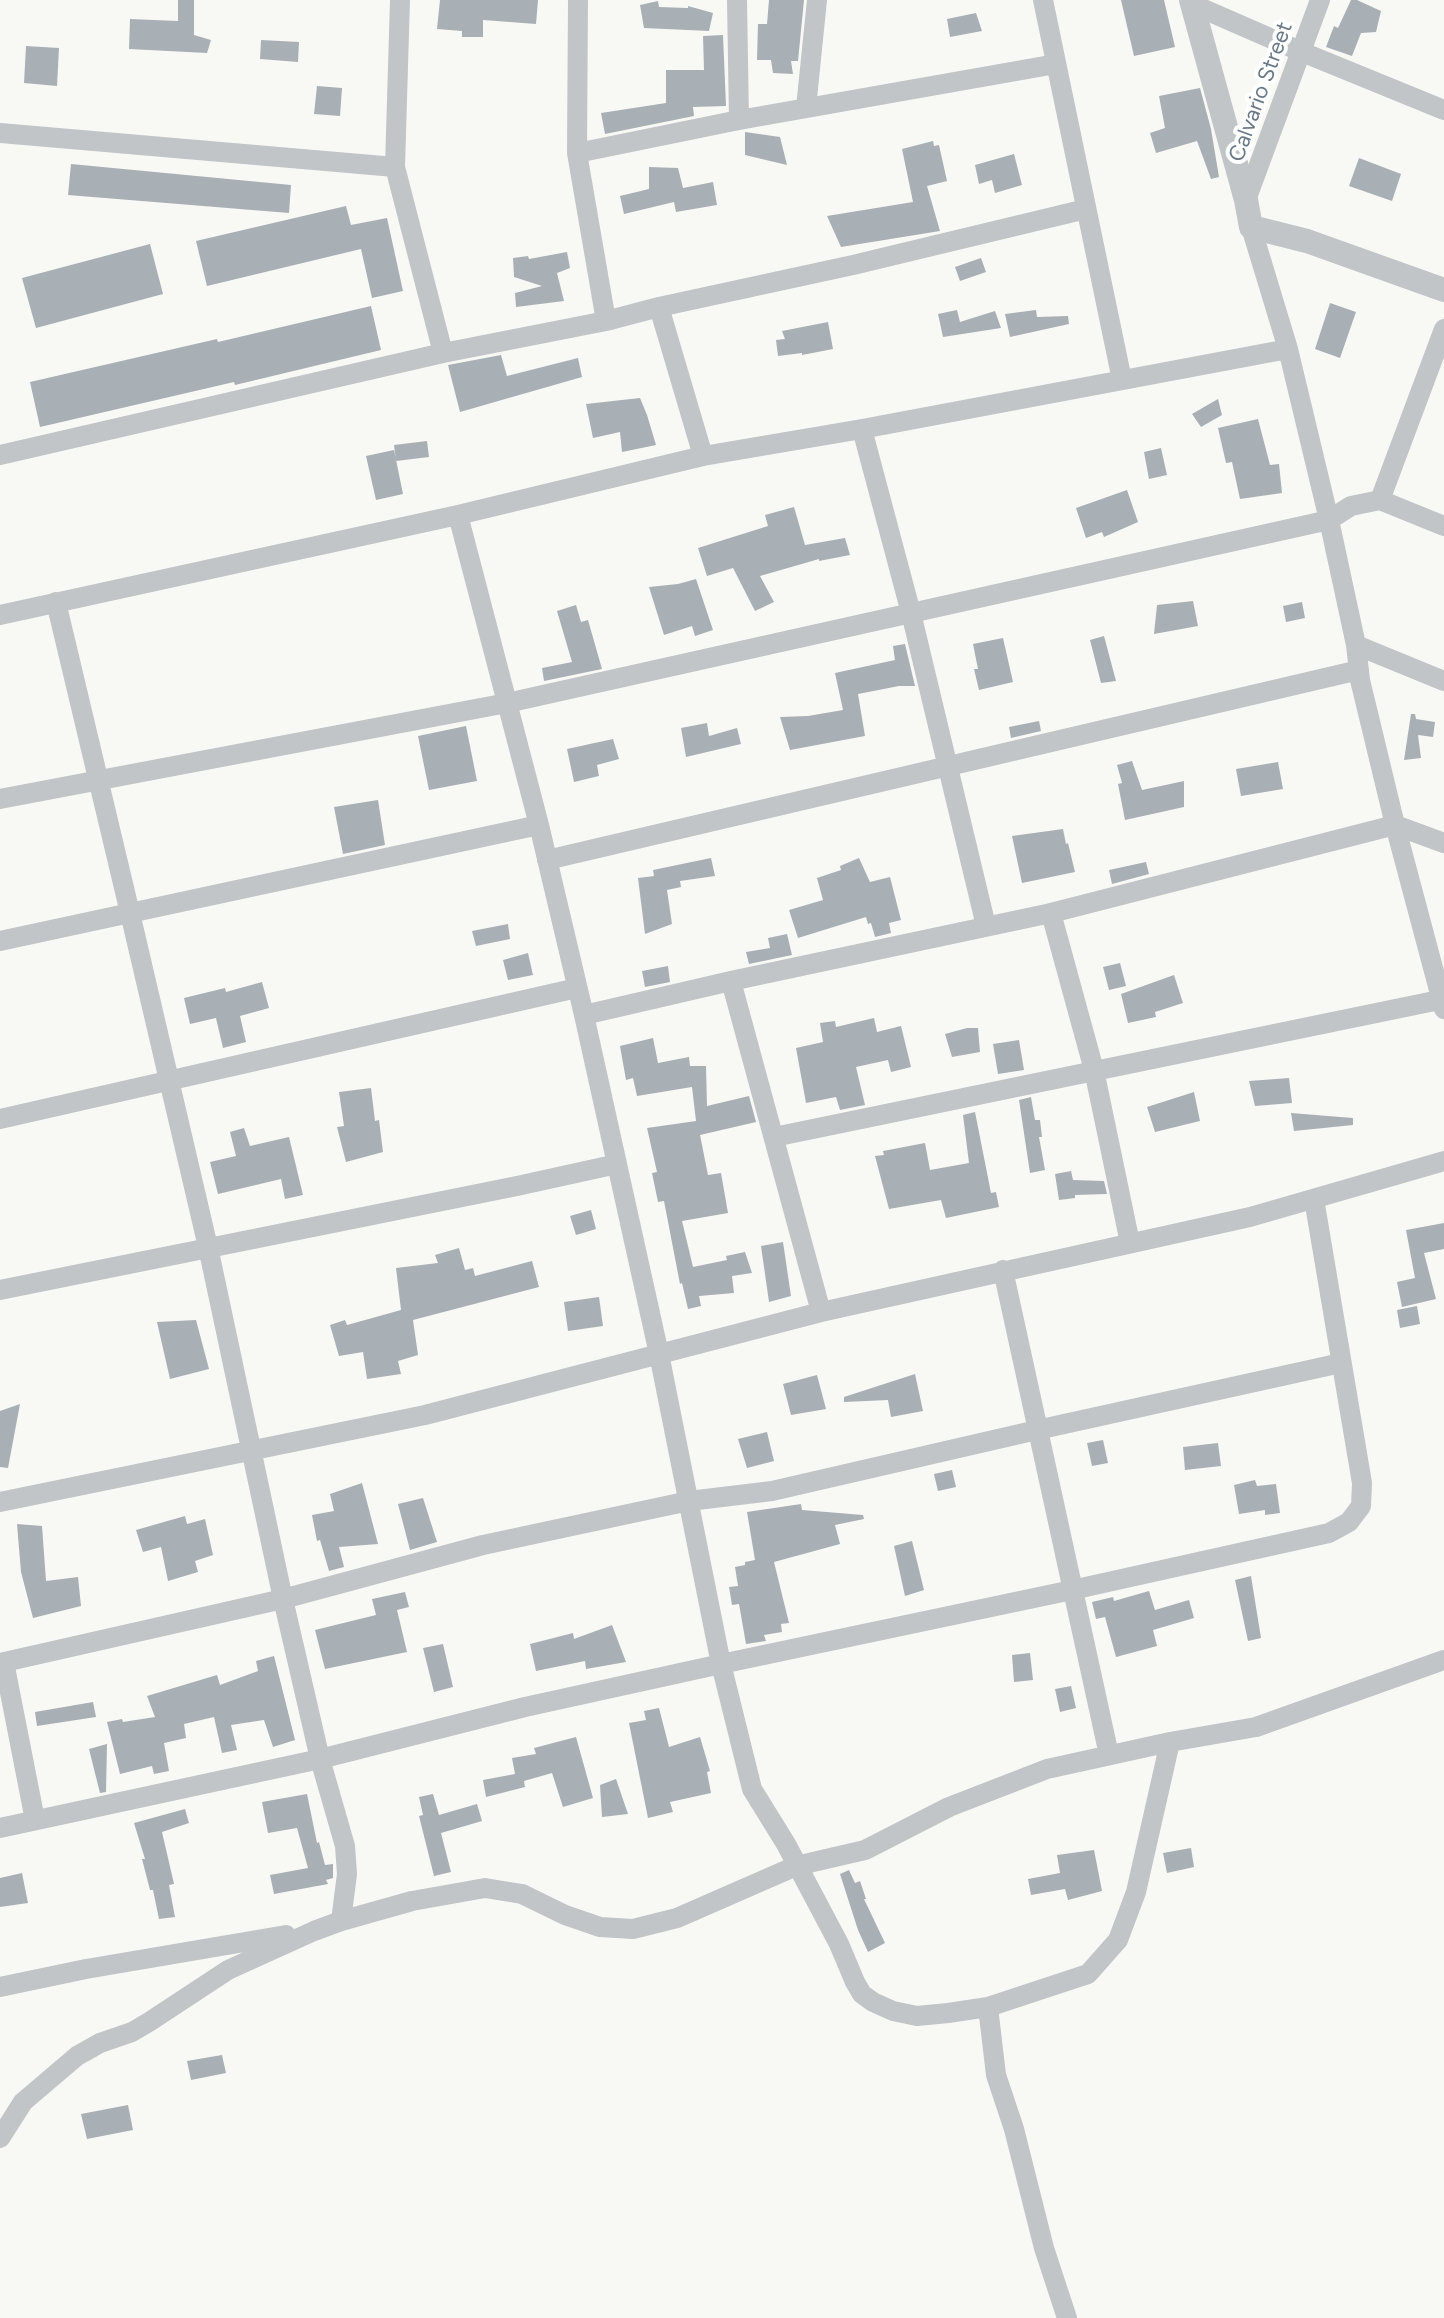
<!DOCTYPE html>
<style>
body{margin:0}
canvas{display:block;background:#f8f8f5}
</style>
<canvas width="1444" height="2318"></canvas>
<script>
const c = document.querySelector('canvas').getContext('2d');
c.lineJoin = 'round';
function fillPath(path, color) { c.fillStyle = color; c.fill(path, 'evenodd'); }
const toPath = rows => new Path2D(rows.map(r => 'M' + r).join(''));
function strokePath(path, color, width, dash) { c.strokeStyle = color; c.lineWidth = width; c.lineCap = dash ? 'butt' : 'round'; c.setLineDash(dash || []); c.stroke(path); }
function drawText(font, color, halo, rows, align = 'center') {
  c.font = font + ' Figtree,sans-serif'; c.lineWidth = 8; c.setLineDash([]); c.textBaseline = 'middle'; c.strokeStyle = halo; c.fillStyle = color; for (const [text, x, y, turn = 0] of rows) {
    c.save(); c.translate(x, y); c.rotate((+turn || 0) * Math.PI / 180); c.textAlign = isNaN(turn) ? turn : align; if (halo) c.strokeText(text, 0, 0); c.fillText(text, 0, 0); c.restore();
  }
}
fillPath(toPath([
 [178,0,194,0,194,35,211,40,207,53,129,49,130,19,178,21],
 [440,0,538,0,536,24,483,20,483,37,462,37,462,31,437,29],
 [769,0,804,0,798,61,791,61,793,74,773,73,771,60,757,60,758,24,767,24],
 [1121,0,1164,0,1175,47,1134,56],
 [1351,0,1357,0,1381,11,1376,32,1361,33,1352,56,1326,47,1334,26,1338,28],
 [658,1,659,7,688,8,688,6,713,13,709,31,644,28,640,5],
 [976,13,982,31,950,37,947,19],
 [723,35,726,106,693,107,694,116,605,134,601,113,666,103,666,70,704,70,703,36],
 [261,40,299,42,298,62,260,59],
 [26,46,59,48,57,86,24,83],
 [317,86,342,88,340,116,314,114],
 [1200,88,1211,129,1219,177,1211,179,1197,141,1156,153,1150,133,1165,128,1159,96],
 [745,132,780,137,787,165,745,155],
 [933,141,934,146,939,145,947,181,927,186,940,231,841,247,827,216,913,202,902,149],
 [1014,154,1022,185,995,193,992,180,979,184,975,165],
 [1359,158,1401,174,1392,201,1349,186],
 [71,164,291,185,289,213,68,195],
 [649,167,678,168,683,188,713,182,717,205,676,212,674,202,624,214,620,196,649,189],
 [346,206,351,225,387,218,403,291,372,298,361,249,207,286,196,241],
 [150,244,163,294,36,328,22,278],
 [567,252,570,268,557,273,564,301,516,307,515,293,542,286,514,277,513,258,528,256,529,259],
 [981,258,986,272,960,281,955,267],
 [1330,303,1356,312,1340,358,1315,349],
 [371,306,381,350,235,385,234,382,40,427,30,382,217,339,218,342],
 [957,310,960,322,995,311,1001,328,943,337,938,314],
 [1036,310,1037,317,1068,316,1069,324,1010,337,1005,314],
 [828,322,833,349,802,355,802,353,778,356,776,340,785,339,782,331],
 [501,355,507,376,578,358,582,377,460,412,448,365],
 [640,398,647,415,656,445,622,452,620,432,593,438,586,404],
 [1218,399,1222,415,1201,427,1192,414],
 [1258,419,1270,465,1279,464,1282,493,1240,499,1232,462,1226,463,1218,428],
 [427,441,429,457,396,461,394,445],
 [1161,448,1167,475,1149,479,1144,452],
 [394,450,403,494,376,500,366,456],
 [1127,490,1138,522,1104,537,1102,532,1086,538,1076,508],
 [794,507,805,545,845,538,850,555,819,561,819,559,760,576,774,602,755,611,733,568,707,576,698,548,768,526,765,515],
 [696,579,713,630,695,636,692,626,664,635,649,587,678,584],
 [1193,601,1198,626,1154,634,1157,605],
 [1302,602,1305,618,1286,622,1283,606],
 [576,605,581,622,588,620,602,669,544,681,542,668,572,662,557,611],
 [1104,636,1116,681,1101,683,1090,640],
 [1003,638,1013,682,979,690,974,669,978,669,973,644],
 [905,644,915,686,899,686,858,694,865,736,790,750,780,717,808,716,843,710,835,673,895,660,893,646],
 [1411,714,1415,714,1416,719,1435,722,1433,737,1418,735,1421,758,1404,760],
 [1039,721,1041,731,1011,738,1009,727],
 [707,723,709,736,737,728,741,744,686,757,681,728],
 [466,726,477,781,429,790,418,736],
 [613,739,619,759,597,765,599,776,574,782,567,749],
 [1132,761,1142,790,1184,781,1184,807,1125,820,1118,784,1122,783,1117,765],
 [1278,762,1283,789,1241,796,1236,769],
 [378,800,385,845,343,854,334,807],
 [1063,829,1066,844,1068,843,1075,872,1022,883,1012,836],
 [711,858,715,876,680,881,681,887,667,890,672,924,645,934,638,878,654,876,653,870],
 [859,858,870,882,890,877,901,920,889,923,891,933,875,937,871,923,868,924,866,917,798,938,789,910,823,900,817,878,841,870,840,866],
 [1146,862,1149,874,1112,884,1109,870],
 [508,924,510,939,476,946,472,931],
 [787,934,792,955,749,964,746,952,770,948,768,938],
 [528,953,533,975,508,980,503,960],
 [1120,963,1126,986,1109,990,1103,967],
 [668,966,670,982,645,987,642,971],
 [1174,975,1183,1003,1155,1012,1156,1017,1128,1023,1121,994],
 [262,982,269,1008,240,1016,246,1042,223,1048,216,1018,190,1024,184,998,225,988,226,992],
 [874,1018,877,1032,901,1026,911,1067,891,1072,888,1060,856,1067,865,1105,840,1110,836,1097,806,1103,796,1048,823,1042,820,1023,835,1021,836,1027],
 [967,1028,978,1028,980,1052,952,1057,945,1034],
 [653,1038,658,1063,689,1057,690,1066,706,1066,707,1106,749,1096,756,1122,700,1135,708,1175,721,1173,728,1213,682,1221,693,1267,727,1260,726,1256,745,1252,752,1273,732,1276,734,1293,699,1296,701,1306,688,1309,682,1283,680,1284,664,1201,658,1202,652,1173,657,1172,647,1128,696,1121,692,1087,637,1096,633,1078,626,1080,620,1046],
 [1019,1040,1024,1070,998,1074,993,1044],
 [1289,1078,1292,1103,1255,1106,1249,1081],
 [371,1088,375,1121,379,1120,383,1152,346,1162,337,1127,344,1126,339,1092],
 [1194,1092,1200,1121,1155,1132,1147,1107],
 [1031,1097,1035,1120,1040,1120,1042,1137,1039,1137,1045,1170,1030,1173,1019,1100],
 [975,1112,991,1193,996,1192,999,1207,946,1218,941,1200,889,1209,875,1156,884,1155,883,1151,925,1143,930,1170,969,1163,963,1115],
 [1291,1113,1353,1118,1353,1125,1294,1131],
 [244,1128,250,1146,289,1137,303,1195,285,1199,281,1179,218,1194,210,1162,236,1156,230,1132],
 [1071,1171,1073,1180,1104,1181,1107,1194,1075,1195,1075,1198,1059,1200,1055,1174],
 [591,1210,596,1229,576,1235,570,1216],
 [1444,1223,1444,1249,1424,1253,1436,1299,1402,1307,1397,1282,1415,1278,1406,1230],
 [783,1242,791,1296,769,1302,761,1246],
 [459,1248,465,1270,473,1268,475,1276,532,1261,539,1287,413,1320,418,1355,398,1361,401,1374,367,1379,363,1352,339,1356,330,1325,345,1320,347,1325,401,1310,396,1268,438,1263,435,1255],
 [599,1297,603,1326,568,1331,564,1302],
 [1417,1306,1420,1324,1400,1328,1397,1310],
 [196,1320,209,1369,170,1379,157,1322],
 [915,1374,923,1411,891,1417,888,1400,844,1402,844,1397],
 [817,1375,826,1409,791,1415,783,1384],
 [20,1404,8,1468,0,1467,0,1411],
 [767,1432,774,1461,747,1468,738,1439],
 [1103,1440,1108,1463,1092,1466,1087,1443],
 [1218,1443,1221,1466,1185,1470,1183,1447],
 [952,1470,956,1487,938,1491,934,1474],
 [1255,1480,1257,1486,1276,1484,1280,1513,1265,1515,1265,1510,1239,1514,1234,1485],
 [362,1483,378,1544,339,1547,344,1567,329,1571,320,1540,317,1541,312,1515,334,1511,330,1494],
 [423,1498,437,1542,410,1550,398,1504],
 [801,1504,802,1510,863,1515,864,1519,835,1525,840,1544,774,1562,789,1623,781,1624,782,1632,764,1635,766,1641,746,1644,739,1604,732,1605,729,1587,738,1586,735,1567,745,1565,745,1562,755,1560,747,1512],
 [185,1516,187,1524,205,1519,213,1555,195,1561,198,1572,168,1581,161,1547,143,1552,136,1530],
 [17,1524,42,1526,46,1581,78,1577,81,1606,33,1618,21,1572],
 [912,1541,924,1590,905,1596,894,1546],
 [1251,1576,1261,1638,1248,1641,1235,1580],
 [1149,1591,1155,1610,1189,1600,1194,1618,1153,1630,1157,1646,1116,1657,1105,1617,1096,1619,1092,1602,1113,1597,1114,1601],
 [405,1592,409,1607,397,1610,407,1652,325,1669,315,1630,376,1615,372,1599],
 [612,1625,626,1662,586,1669,585,1661,536,1671,530,1644,573,1633,574,1639],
 [443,1644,453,1687,434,1692,423,1648],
 [1030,1653,1033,1680,1014,1682,1012,1655],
 [274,1656,295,1740,273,1747,264,1720,231,1725,237,1750,222,1753,214,1717,184,1724,186,1738,164,1743,169,1771,154,1774,152,1766,120,1774,107,1722,122,1719,123,1722,155,1717,147,1696,217,1675,220,1685,258,1671,256,1661],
 [1071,1686,1076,1708,1060,1712,1055,1689],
 [93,1702,96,1717,37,1726,35,1712],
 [659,1708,669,1747,700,1737,710,1771,707,1772,711,1793,670,1802,673,1812,648,1818,629,1723,646,1720,644,1711],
 [576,1737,593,1798,563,1807,552,1773,524,1781,525,1787,486,1797,483,1780,515,1774,512,1758,536,1754,534,1748],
 [107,1744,106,1792,100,1793,89,1749],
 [616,1779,628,1814,602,1817,600,1785],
 [307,1794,317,1843,319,1842,325,1865,333,1864,333,1878,326,1880,328,1884,274,1894,270,1875,308,1868,297,1828,268,1833,262,1802],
 [433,1794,439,1815,477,1804,482,1821,441,1833,451,1872,434,1876,419,1816,423,1815,419,1797],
 [185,1809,189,1823,162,1832,174,1884,169,1885,175,1917,159,1919,153,1890,150,1890,142,1859,145,1859,134,1823],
 [1191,1848,1194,1867,1167,1873,1163,1853],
 [1094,1850,1102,1891,1068,1900,1065,1889,1031,1895,1028,1879,1060,1873,1057,1855],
 [849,1870,855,1883,860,1881,866,1899,864,1899,885,1943,868,1952,858,1930,840,1874],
 [22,1873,28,1903,0,1907,0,1878],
 [222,2055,226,2073,191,2080,187,2061],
 [128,2105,133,2130,87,2139,81,2114]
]), '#a8b0b6');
strokePath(toPath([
 [400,0,395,167,443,353],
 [578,0,577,153,606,321],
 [737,0,739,120],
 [1043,0,1122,380],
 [1192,4,1302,52,1444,110],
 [806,108,817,0],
 [0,133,395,167],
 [577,153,739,120,1056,64],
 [1246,200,1320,0],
 [1251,227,1288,349,1329,520,1356,645,1360,680,1395,825,1444,1009],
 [659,307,703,456],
 [862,429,911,613,986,926],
 [0,455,443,353,606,321,659,307,853,265,1086,209],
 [1380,500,1444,329],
 [458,515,539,825,584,1015,659,1354,721,1664,752,1789,786,1844,839,1944,855,1982,862,1994,873,2002,893,2011,917,2016,948,2013,988,2007,1088,1974,1118,1940,1136,1892,1170,1742],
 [56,602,130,913,539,825],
 [0,615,458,515,703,456,862,429,1288,349],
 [1356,645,1444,681],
 [0,799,507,703,1329,520,1351,506,1380,500,1444,526],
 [547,860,1359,670],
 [1051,913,1094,1070,1130,1243],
 [0,941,130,913,208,1247,283,1599,320,1759,345,1846,347,1874,341,1921],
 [731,981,821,1312],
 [584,1015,731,981,1051,913,1395,825,1444,843],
 [0,1119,577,988],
 [774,1137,1444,999],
 [1003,1270,1109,1755],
 [0,1290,517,1186,617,1164],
 [0,1502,425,1415,821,1312,1250,1217,1444,1161],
 [4,1662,35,1820],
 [0,1663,283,1599,483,1545,689,1501,772,1491,1037,1430,1341,1363],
 [0,1828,320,1759,525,1707,721,1664,1072,1590,1329,1533,1349,1522,1361,1506,1362,1483,1314,1199],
 [0,1987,86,1969,286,1935],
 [988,2007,996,2075,1014,2129,1044,2248,1067,2318],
 [0,2138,23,2102,77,2056,100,2043,132,2032,149,2022,228,1970,314,1931,341,1921,412,1901,485,1888,522,1894,565,1915,600,1927,633,1929,677,1918,796,1866,865,1850,949,1807,1047,1769,1170,1742,1256,1727,1444,1660]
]), '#c1c5c8', 20);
strokePath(toPath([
 [1191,0,1246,200,1251,227,1307,241,1444,290]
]), '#c1c5c8', 24);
drawText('22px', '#687885', '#fff', [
 ["Calvario Street",1261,92,-70]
]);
</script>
